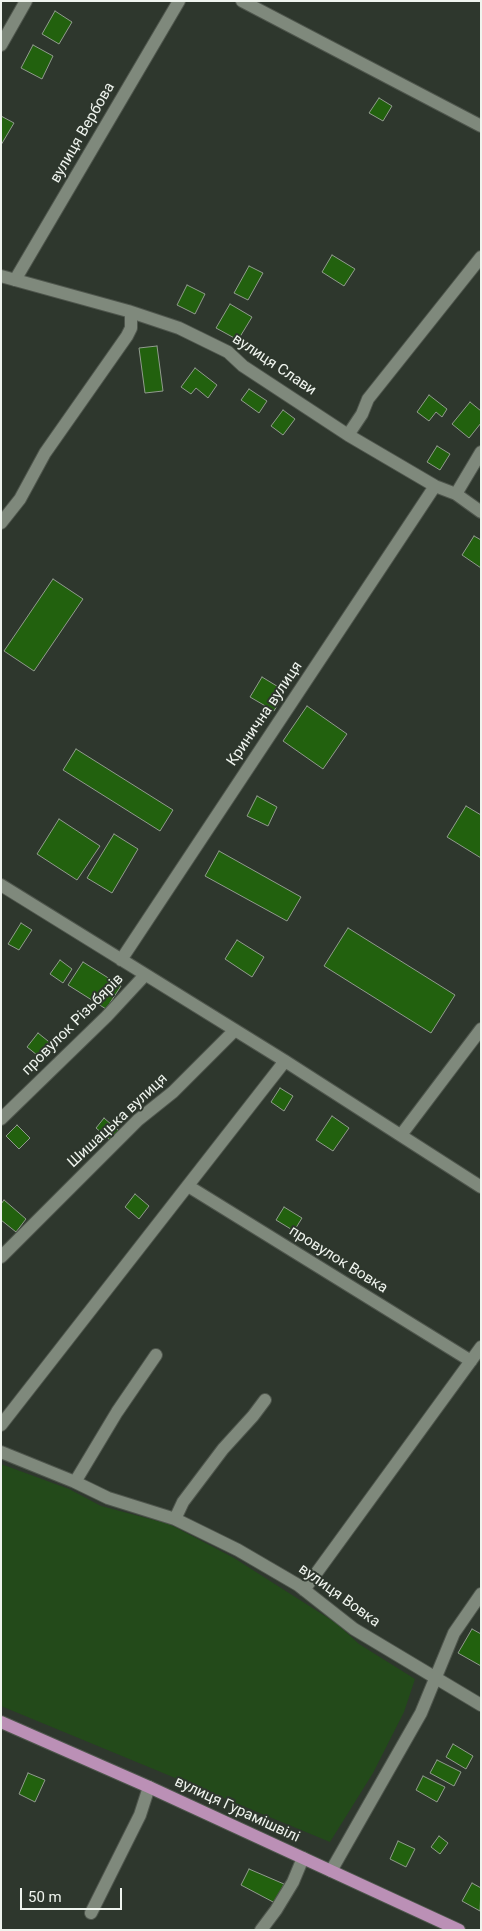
<!DOCTYPE html>
<meta charset="utf-8">
<style>
body{margin:0}
#map{position:relative;width:482px;height:1931px;overflow:hidden;background:#2e372d;font-family:Roboto,sans-serif}
canvas{display:block}
.frame{position:absolute;inset:0;border:2px solid #eff4ee;pointer-events:none}
.scale{position:absolute;left:20px;top:1888px;width:102px;height:22px;box-sizing:border-box;border:2px solid #eff4ee;border-top:0;padding-left:6px;font-size:15px;line-height:18px;white-space:nowrap;color:#eff4ee;-webkit-text-stroke:4px #2e372d;paint-order:stroke}
</style>
<div id="map">
<canvas width="482" height="1931"></canvas>
<div class="frame"></div>
<div class="scale">50 m</div>
</div>
<script>
const c = document.querySelector('canvas').getContext('2d');
c.lineJoin = 'round';
function fillPath(path, color) { c.fillStyle = color; c.fill(path, 'evenodd'); }
const toPath = rows => new Path2D(rows.map(r => 'M' + r).join(''));
function strokePath(path, color, width, dash) { c.strokeStyle = color; c.lineWidth = width; c.lineCap = dash ? 'butt' : 'round'; c.setLineDash(dash || []); c.stroke(path); }
function drawText(font, color, halo, rows, align = 'center') {
  c.font = font + ' Roboto,sans-serif'; c.lineWidth = 4; c.setLineDash([]); c.textBaseline = 'middle'; c.strokeStyle = halo; c.fillStyle = color; for (const [text, x, y, turn = 0] of rows) {
    c.save(); c.translate(x, y); c.rotate((+turn || 0) * Math.PI / 180); c.textAlign = isNaN(turn) ? turn : align; if (halo) c.strokeText(text, 0, 0); c.fillText(text, 0, 0); c.restore();
  }
}
fillPath(toPath([
 [1,1464,69,1489,101,1506,169,1524,234,1558,336,1623,359,1644,415,1679,404,1712,373,1773,330,1842,1,1706]
]), '#234a1a');
const building = toPath([
 [55,11,72,22,59,44,42,34,55,11],
 [33,45,53,56,42,79,21,68,33,45],
 [379,98,392,106,383,121,369,113,379,98],
 [1,116,14,123,1,145,1,116],
 [332,255,355,269,344,286,322,272,332,255],
 [249,266,263,273,248,300,234,293,249,266],
 [187,285,205,294,195,314,177,305,187,285],
 [230,304,252,317,238,340,216,328,230,304],
 [157,346,163,391,145,393,139,348,157,346],
 [195,368,217,385,208,398,196,388,191,394,181,387,195,368],
 [249,389,267,401,259,413,241,400,249,389],
 [429,395,447,409,442,417,436,412,429,421,417,412,429,395],
 [470,402,481,411,481,423,469,438,452,424,470,402],
 [283,410,295,419,283,435,271,426,283,410],
 [437,446,450,454,440,470,427,462,437,446],
 [474,536,481,540,481,568,462,555,474,536],
 [53,579,83,599,34,671,4,651,53,579],
 [262,677,285,691,274,711,250,697,262,677],
 [307,706,347,734,323,769,283,741,307,706],
 [76,749,173,810,160,831,63,770,76,749],
 [257,796,277,807,268,826,247,816,257,796],
 [466,806,481,815,481,858,447,837,466,806],
 [59,819,100,846,77,880,37,854,59,819],
 [114,834,138,849,112,893,87,878,114,834],
 [219,851,301,897,287,921,205,876,219,851],
 [21,923,32,930,19,950,8,944,21,923],
 [348,928,455,995,431,1033,324,966,348,928],
 [237,940,264,957,252,977,225,959,237,940],
 [60,960,72,969,63,983,50,974,60,960],
 [83,962,121,986,106,1009,68,985,83,962],
 [38,1033,53,1045,42,1059,27,1047,38,1033],
 [280,1088,293,1096,284,1111,271,1102,280,1088],
 [332,1116,349,1128,333,1151,316,1140,332,1116],
 [104,1118,119,1131,110,1140,96,1128,104,1118],
 [17,1125,30,1138,19,1149,6,1136,17,1125],
 [135,1194,149,1206,139,1219,125,1207,135,1194],
 [4,1200,26,1219,16,1232,1,1220,1,1204,4,1200],
 [284,1207,302,1218,294,1231,276,1220,284,1207],
 [472,1629,481,1634,481,1666,458,1653,472,1629],
 [453,1744,473,1756,466,1769,446,1757,453,1744],
 [437,1760,461,1772,454,1786,430,1773,437,1760],
 [28,1773,45,1780,35,1802,19,1794,28,1773],
 [423,1776,445,1787,437,1802,416,1790,423,1776],
 [439,1836,448,1843,440,1854,431,1847,439,1836],
 [398,1841,415,1849,406,1867,390,1859,398,1841],
 [249,1869,284,1884,275,1903,241,1885,249,1869],
 [472,1883,481,1888,480,1911,462,1901,472,1883]
]);
fillPath(building, '#22610e');
strokePath(building, '#919b8e', 1);
const minor = toPath([
 [242,1,481,126],
 [1,45,26,1],
 [1,276,128,311,179,328,228,352,243,366,348,435,435,486,456,494,481,512],
 [15,280,179,1],
 [348,435,362,414,368,399,481,257],
 [456,494,481,452],
 [1,523,20,499,45,453,127,336,131,328,131,313],
 [1,885,285,1061,481,1187],
 [121,960,435,486],
 [1,1119,107,1016,145,975],
 [401,1135,481,1029],
 [188,1186,471,1361],
 [1,1257,138,1120,173,1092,235,1030],
 [1,1425,285,1061],
 [1,1452,75,1482,108,1498,175,1519,238,1550,298,1585,354,1629,481,1705],
 [75,1482,117,1412,156,1355],
 [175,1519,183,1502,223,1449,253,1416,265,1400],
 [304,1590,481,1347],
 [331,1871,421,1713,454,1633,481,1594],
 [91,1913,140,1815,149,1787],
 [261,1930,276,1910,293,1882,303,1858]
]);
const major = toPath([
 [1,1722,149,1787,459,1930]
]);
strokePath(minor, '#4f564d', 14);
strokePath(major, '#4f564d', 14);
strokePath(minor, '#7f897c', 12);
strokePath(major, '#bb90b6', 12);
drawText('15px', '#eff4ee', '#2e372d', [
 ["вулиця Вербова",83,133,-60],
 ["вулиця Слави",274,365,34],
 ["Кринична вулиця",265,714,-56],
 ["провулок Різьбярів",73,1025,-45],
 ["Шишацька вулиця",118,1121,-43],
 ["провулок Вовка",338,1260,32],
 ["вулиця Вовка",339,1596,36],
 ["вулиця Гурамішвілі",237,1810,25]
]);
</script>
